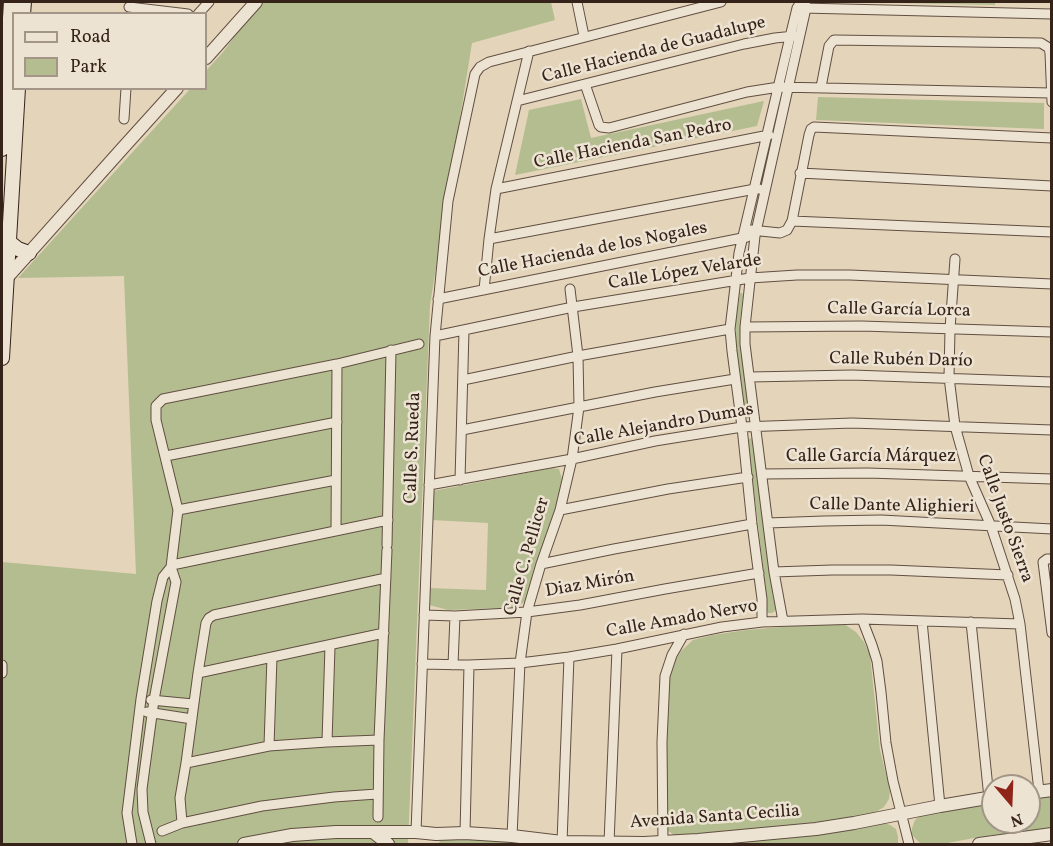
<!DOCTYPE html>
<meta charset="utf-8">
<style>
body{margin:0}
#map{position:relative;width:1053px;height:846px;overflow:hidden;background:#e4d4b9;font-family:Vollkorn,serif}
canvas{display:block}
.frame{position:absolute;inset:0;border:3px solid #35231a;pointer-events:none}
.legend{position:absolute;left:12px;top:12px;width:195px;height:78px;box-sizing:border-box;background:#ede3d2;border:2px solid #a39688;margin:0;padding:8px 10px;list-style:none;font-size:18px;color:#35231a}
.legend li{display:flex;align-items:center;gap:12px;height:30px}
.legend b{width:30px;border:2px solid #a39688}
.north{position:absolute;left:981px;top:774px;width:60px;height:60px;box-sizing:border-box;background:#ede3d2;border:2px solid #a39688;border-radius:50%;rotate:161deg;font-size:16px;font-weight:700;line-height:24px;text-align:center;color:#35231a}
.north::after{content:'';display:block;margin:auto;width:21px;height:27px;background:#8f2418;clip-path:polygon(50% 0,100% 100%,50% 72%,0 100%)}
</style>
<div id="map">
<canvas width="1053" height="846"></canvas>
<div class="frame"></div>
<ul class="legend">
<li><b style="height:8px;background:#ede3d2"></b>Road</li>
<li><b style="height:16px;background:#b3bd90"></b>Park</li>
</ul>
<div class="north">N</div>
</div>
<script>
const c = document.querySelector('canvas').getContext('2d');
c.lineJoin = 'round';
function fillPath(path, color) { c.fillStyle = color; c.fill(path, 'evenodd'); }
const toPath = rows => new Path2D(rows.map(r => 'M' + r).join(''));
function strokePath(path, color, width, dash) { c.strokeStyle = color; c.lineWidth = width; c.lineCap = dash ? 'butt' : 'round'; c.setLineDash(dash || []); c.stroke(path); }
function drawText(font, color, halo, rows, align = 'center') {
  c.font = font + ' Vollkorn,serif'; c.lineWidth = 5; c.setLineDash([]); c.textBaseline = 'middle'; c.strokeStyle = halo; c.fillStyle = color; for (const [text, x, y, turn = 0] of rows) {
    c.save(); c.translate(x, y); c.rotate((+turn || 0) * Math.PI / 180); c.textAlign = isNaN(turn) ? turn : align; if (halo) c.strokeText(text, 0, 0); c.fillText(text, 0, 0); c.restore();
  }
}
fillPath(toPath([
 [260,2,551,2,555,20,472,43,430,305,408,844,2,844,2,562,136,574,124,276,18,278,190,89,206,88,206,71,223,52],
 [896,2,995,2,995,5,896,3],
 [818,97,1044,103,1044,129,816,120],
 [581,99,591,138,764,101,757,126,515,175,529,110],
 [740,293,742,293,743,296,740,322,741,343,750,416,748,419,746,417,736,344,736,321],
 [750,438,753,440,773,597,775,605,776,610,772,613,768,613,767,611,767,599,748,441],
 [552,468,559,469,562,479,554,515,533,572,526,599,523,603,513,607,504,608,448,610,429,605,428,588,486,590,488,523,431,520,433,491],
 [818,624,844,624,856,632,864,642,870,655,880,750,890,791,889,799,884,807,874,813,834,821,785,827,681,836,674,835,667,830,663,823,670,675,673,664,681,651,693,640,713,635,746,630],
 [1051,795,1051,828,979,837,942,844,921,844,912,835,912,828,915,820,921,815,993,802,993,822,1029,822,1029,797],
 [884,823,890,825,896,829,898,837,898,844,711,844],
 [448,838,537,844,438,844,440,841]
]), '#b3bd90');
const minor = toPath([
 [577,2,584,36],
 [129,7,188,14],
 [802,8,1052,14],
 [198,14,209,2],
 [585,84,599,125,601,127,609,128,747,92,779,87,1051,93],
 [821,87,829,46,834,40,1041,43,1049,48,1050,53,1052,102],
 [517,101,744,44,775,38,794,36],
 [124,119,126,88],
 [800,173,1052,186],
 [496,189,769,135],
 [792,221,1052,232],
 [751,230,780,233,787,230,792,221,809,135,811,129,814,127,1052,138],
 [489,239,755,189,759,189],
 [955,259,950,329,949,377,955,426,969,476,991,526,1015,599,1020,624,1039,791],
 [484,290,489,239,496,189,529,51],
 [438,299,747,237],
 [745,327,861,326,1052,332],
 [435,336,573,307,750,278,797,275,850,275,1052,284],
 [750,377,852,375,1052,382],
 [463,380,578,356,730,329],
 [462,430,655,392,735,379],
 [166,456,337,422],
 [762,474,868,473,1052,479],
 [460,480,464,330],
 [429,485,572,459,655,441,742,427,852,423,1052,430],
 [178,510,336,480],
 [560,510,668,489,748,477],
 [768,523,824,521,881,520,1052,529],
 [336,531,337,364],
 [387,545,391,350],
 [1052,559,1047,559,1043,562,1052,633],
 [541,564,614,549,752,524],
 [172,565,388,520],
 [774,572,832,570,891,570,1008,575],
 [424,615,455,616,527,612,580,605,665,589,759,573],
 [862,619,872,645,877,661,881,692,886,743,893,781,909,844],
 [783,621,774,572,745,344,745,327,755,236,806,8,805,2],
 [922,621,940,806],
 [762,622,762,599,752,524,742,427,732,351,730,329,739,253,790,37,797,8,801,2],
 [971,622,989,798],
 [422,664,469,665,520,663,569,657,617,649,722,627,762,622,862,619,1020,624],
 [2,665,2,673],
 [453,665,455,616],
 [198,673,384,633],
 [151,700,193,704],
 [147,712,192,719],
 [327,742,330,646],
 [269,746,272,657],
 [186,763,269,746,327,742,379,740],
 [378,817,379,740,387,550],
 [182,823,180,798,186,763,198,673,206,623,209,618,214,615,386,578],
 [162,831,182,823,262,806,334,797,377,794],
 [416,832,435,336,448,201,475,74,480,67,489,62,721,2],
 [465,833,469,665],
 [512,836,520,663,527,612,541,564,560,510,572,459,579,407,578,356,570,289],
 [562,842,569,657],
 [663,842,662,742,665,676,672,655,684,634],
 [609,843,617,649],
 [132,844,127,813,141,699,157,601,163,577,171,567],
 [151,844,143,812,142,789,154,700,176,582,171,567,178,510,156,420,156,406,163,399,337,364,419,344]
]);
const tertiary = toPath([
 [206,58,256,2],
 [4,281,121,150,177,88],
 [1029,793,1052,790],
 [373,832,388,844],
 [244,844,292,835,336,832,416,832,436,834,465,833,512,836,562,842,644,843,698,840,816,829,854,823,940,806,993,797],
 [979,844,1052,834]
]);
const secondary = toPath([
 [23,14,24,2],
 [2,149,11,2],
 [9,242,18,249,29,253],
 [2,358,18,88]
]);
strokePath(minor, '#614f42', 11);
strokePath(tertiary, '#614f42', 14);
strokePath(secondary, '#35231a', 16);
strokePath(minor, '#ede3d2', 9);
strokePath(tertiary, '#ede3d2', 12);
strokePath(secondary, '#ede3d2', 14);
drawText('18px', '#35231a', '#ede3d2', [
 ["Calle Hacienda de Guadalupe",654,51,-14],
 ["Calle Hacienda San Pedro",633,145,-11],
 ["Calle Hacienda de los Nogales",593,251,-11],
 ["Calle López Velarde",685,273,-9],
 ["Calle García Lorca",899,311,1],
 ["Calle Rubén Darío",901,361,1],
 ["Calle Alejandro Dumas",664,426,-10],
 ["Calle S. Rueda",414,448,-88],
 ["Calle García Márquez",871,458],
 ["Calle Dante Alighieri",892,507,1],
 ["Calle Justo Sierra",1004,519,70],
 ["Calle C. Pellicer",528,557,-74],
 ["Diaz Mirón",590,585,-10],
 ["Calle Amado Nervo",682,620,-10],
 ["Avenida Santa Cecilia",715,818,-4]
]);
</script>
